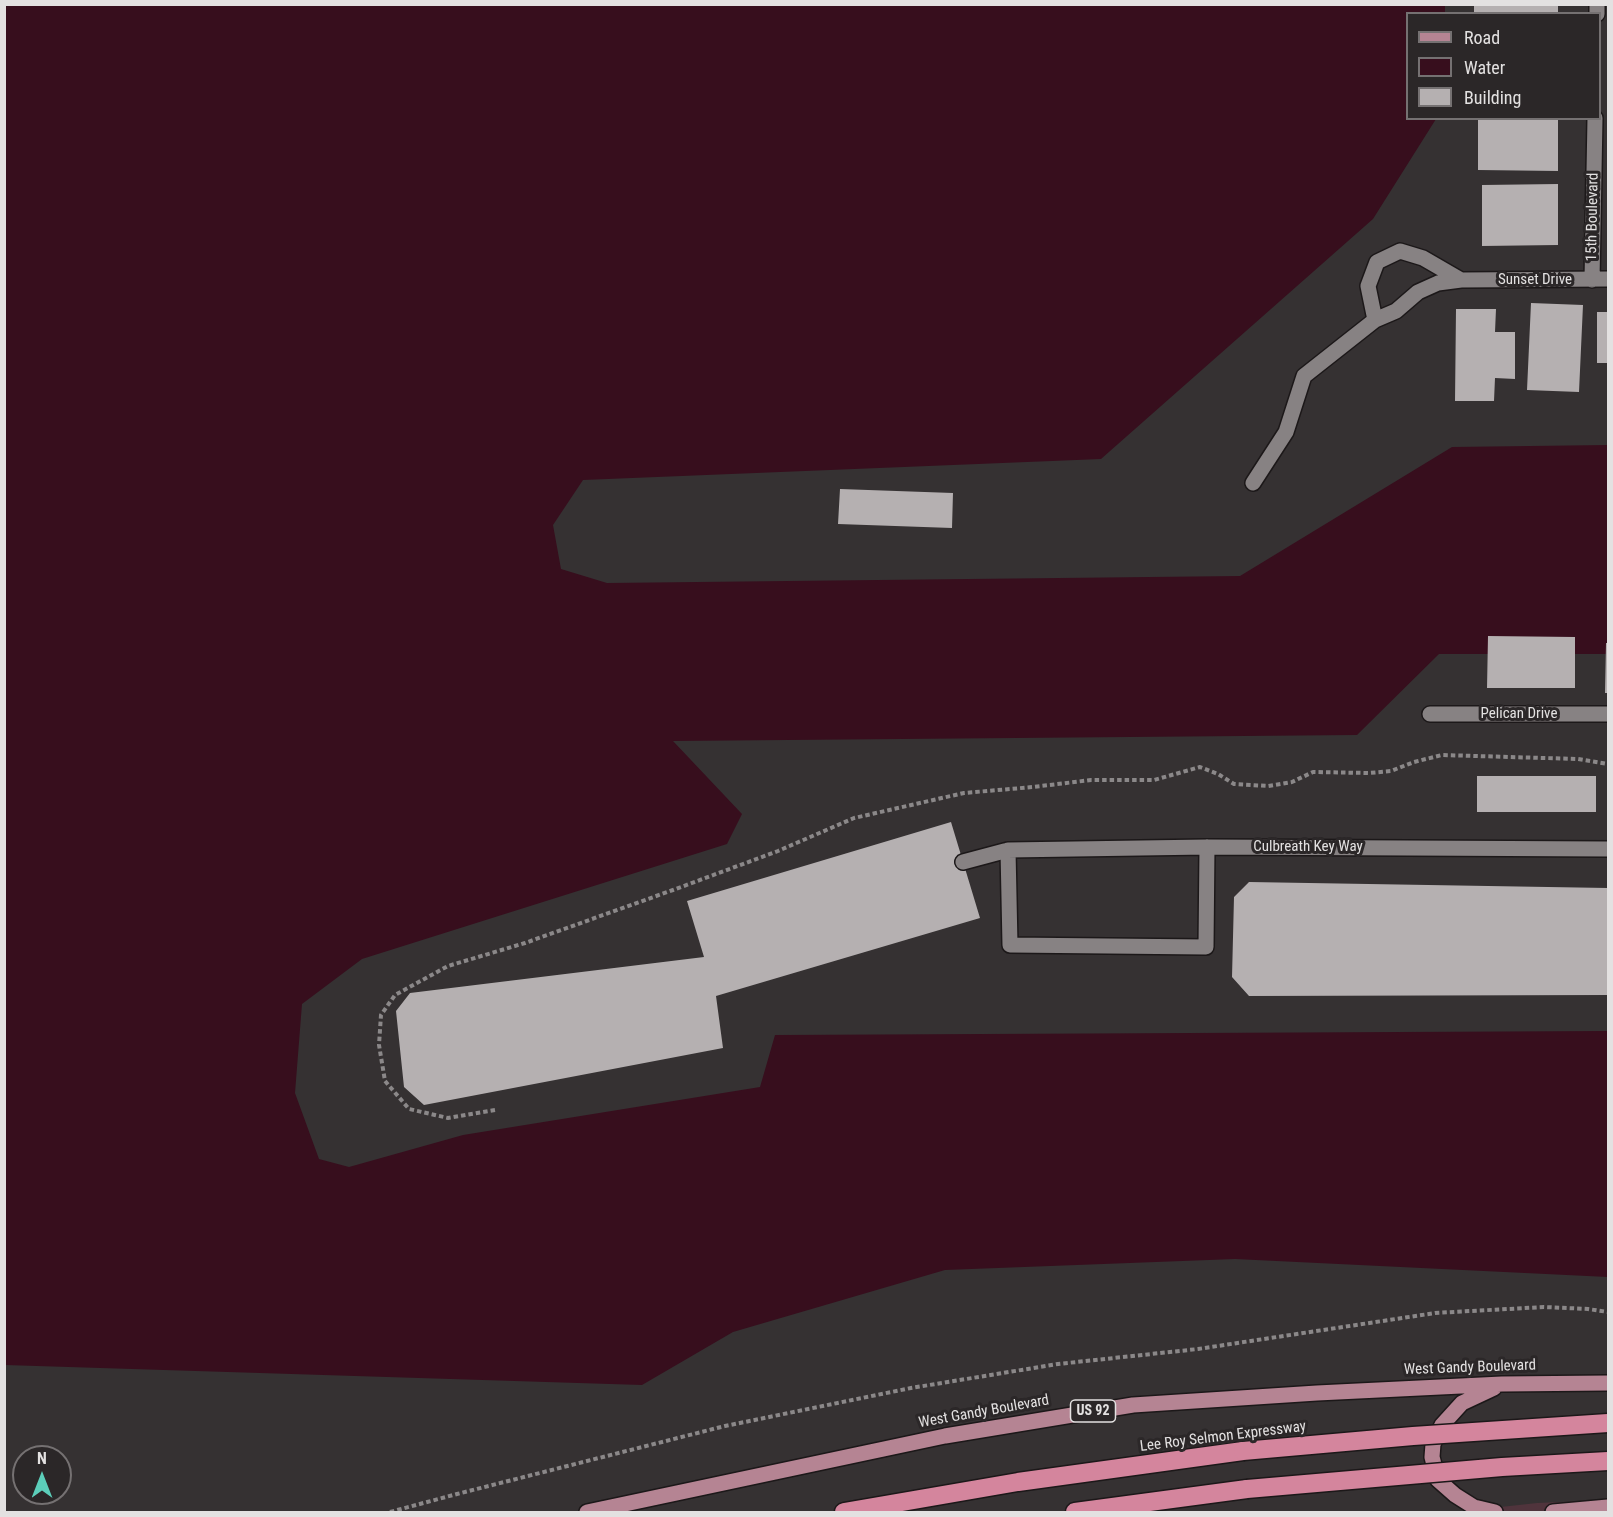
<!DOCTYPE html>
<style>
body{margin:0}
#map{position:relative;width:1613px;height:1517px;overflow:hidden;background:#353132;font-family:"Roboto Condensed",sans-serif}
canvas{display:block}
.frame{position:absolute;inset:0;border:6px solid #e3e1e1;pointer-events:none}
.legend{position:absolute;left:1406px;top:12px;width:195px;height:108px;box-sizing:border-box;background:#2b2728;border:2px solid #757172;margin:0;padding:8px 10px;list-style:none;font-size:18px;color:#e3e1e1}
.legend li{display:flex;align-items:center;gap:12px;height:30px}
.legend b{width:30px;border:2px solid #757172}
.north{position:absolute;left:12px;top:1445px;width:60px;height:60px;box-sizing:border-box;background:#2b2728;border:2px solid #757172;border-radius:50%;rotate:0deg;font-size:16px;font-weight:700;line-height:24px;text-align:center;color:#e3e1e1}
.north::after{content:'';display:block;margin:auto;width:21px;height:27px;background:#5cceba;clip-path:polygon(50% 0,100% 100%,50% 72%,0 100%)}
</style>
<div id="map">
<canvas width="1613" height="1517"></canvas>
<div class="frame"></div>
<ul class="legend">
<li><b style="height:8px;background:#b58493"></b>Road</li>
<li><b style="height:16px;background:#370e1d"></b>Water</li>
<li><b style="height:16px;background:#b5b0b1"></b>Building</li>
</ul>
<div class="north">N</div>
</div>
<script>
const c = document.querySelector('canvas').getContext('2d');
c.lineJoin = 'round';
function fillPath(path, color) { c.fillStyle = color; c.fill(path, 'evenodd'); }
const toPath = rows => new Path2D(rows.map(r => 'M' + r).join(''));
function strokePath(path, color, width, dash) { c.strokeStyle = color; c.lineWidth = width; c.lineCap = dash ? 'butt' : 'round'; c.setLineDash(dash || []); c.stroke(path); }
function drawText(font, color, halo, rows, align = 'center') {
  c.font = font + ' "Roboto Condensed",sans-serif'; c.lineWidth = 6; c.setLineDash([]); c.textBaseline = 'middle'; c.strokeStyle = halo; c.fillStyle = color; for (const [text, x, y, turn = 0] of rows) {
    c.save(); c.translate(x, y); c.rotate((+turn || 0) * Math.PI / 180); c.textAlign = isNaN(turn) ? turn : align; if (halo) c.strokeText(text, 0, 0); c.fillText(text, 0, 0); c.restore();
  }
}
fillPath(toPath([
 [1608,1500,1608,1512,1455,1512,1537,1503]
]), '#50343c');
fillPath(toPath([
 [5,5,1445,5,1445,13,1408,14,1408,118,1436,119,1373,219,1101,459,583,480,553,525,561,569,607,583,1240,576,1452,447,1608,445,1608,654,1439,654,1357,735,673,741,742,814,727,844,362,959,302,1004,295,1093,319,1159,349,1167,463,1135,760,1087,775,1035,1608,1031,1608,1277,1235,1259,945,1270,733,1332,642,1385,5,1365]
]), '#370e1d');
fillPath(toPath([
 [1474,4,1558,4,1558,14,1474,14],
 [1478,119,1558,120,1558,171,1478,170],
 [1558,184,1558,245,1482,246,1482,185],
 [1531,303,1583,305,1579,392,1527,390],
 [1456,309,1496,309,1495,332,1515,332,1515,379,1495,378,1494,401,1455,401],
 [1597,312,1608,312,1608,363,1597,363],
 [840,489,953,493,952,528,838,524],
 [1488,636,1575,637,1575,688,1487,688],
 [1606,643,1608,643,1608,693,1605,693],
 [1477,776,1596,776,1596,812,1477,812],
 [951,822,980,918,716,996,723,1048,424,1105,404,1087,396,1011,410,993,704,957,687,901],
 [1249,882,1608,888,1608,995,1249,996,1232,977,1234,897]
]), '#b5b0b1');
const minor = toPath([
 [1597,14,1597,4],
 [1461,280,1423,258,1400,251,1377,262,1368,286,1375,320,1396,311,1418,292,1438,283,1461,280,1608,279],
 [1592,280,1595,118],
 [1253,483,1286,432,1304,376,1375,320],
 [1430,714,1608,714],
 [1008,850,1010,945,1206,947,1207,847],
 [963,862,1008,850,1207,847,1608,849]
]);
const major = toPath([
 [1494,1388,1462,1403,1442,1425,1433,1444,1432,1457,1438,1480,1455,1495,1474,1507,1495,1512],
 [587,1512,945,1436,1133,1405,1317,1393,1502,1384,1608,1383],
 [1553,1512,1608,1507]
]);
const highway = toPath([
 [844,1512,1018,1482,1243,1451],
 [1075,1512,1247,1489]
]);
strokePath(minor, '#1c1819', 18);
strokePath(major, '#1c1819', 18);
strokePath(highway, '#1c1819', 21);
strokePath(toPath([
 [495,1110,448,1118,409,1109,385,1081,379,1045,381,1015,395,995,448,966,525,943,673,890,778,851,854,818,964,793,1033,787,1091,780,1154,780,1200,767,1218,774,1234,784,1268,786,1292,782,1313,772,1369,773,1391,771,1414,762,1442,755,1578,759,1608,764],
 [390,1512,457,1494,725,1426,911,1388,1058,1364,1198,1349,1435,1313,1544,1307,1588,1309,1608,1312]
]), '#8b8889', 4, [4.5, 3]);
strokePath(minor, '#878283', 15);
strokePath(major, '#b58493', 15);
strokePath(highway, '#d4859d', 18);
const highwayBridge = toPath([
 [1243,1451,1413,1436,1608,1423],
 [1247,1489,1502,1467,1608,1461]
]);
strokePath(highwayBridge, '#1c1819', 21, []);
strokePath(highwayBridge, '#d4859d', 18);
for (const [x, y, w] of [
 [1093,1411,45]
]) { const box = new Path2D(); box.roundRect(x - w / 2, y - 11, w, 22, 4.5); c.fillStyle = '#2b2728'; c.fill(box); strokePath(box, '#e3e1e1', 1.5); }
drawText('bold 14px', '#e3e1e1', null, [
 ["US 92",1093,1411]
]);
drawText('15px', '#e3e1e1', '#2b2728', [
 ["15th Boulevard",1593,217,-89],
 ["Sunset Drive",1535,280],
 ["Pelican Drive",1519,714],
 ["Culbreath Key Way",1308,847],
 ["West Gandy Boulevard",1470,1368,-2],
 ["West Gandy Boulevard",984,1412,-10],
 ["Lee Roy Selmon Expressway",1223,1437,-7]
]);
</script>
